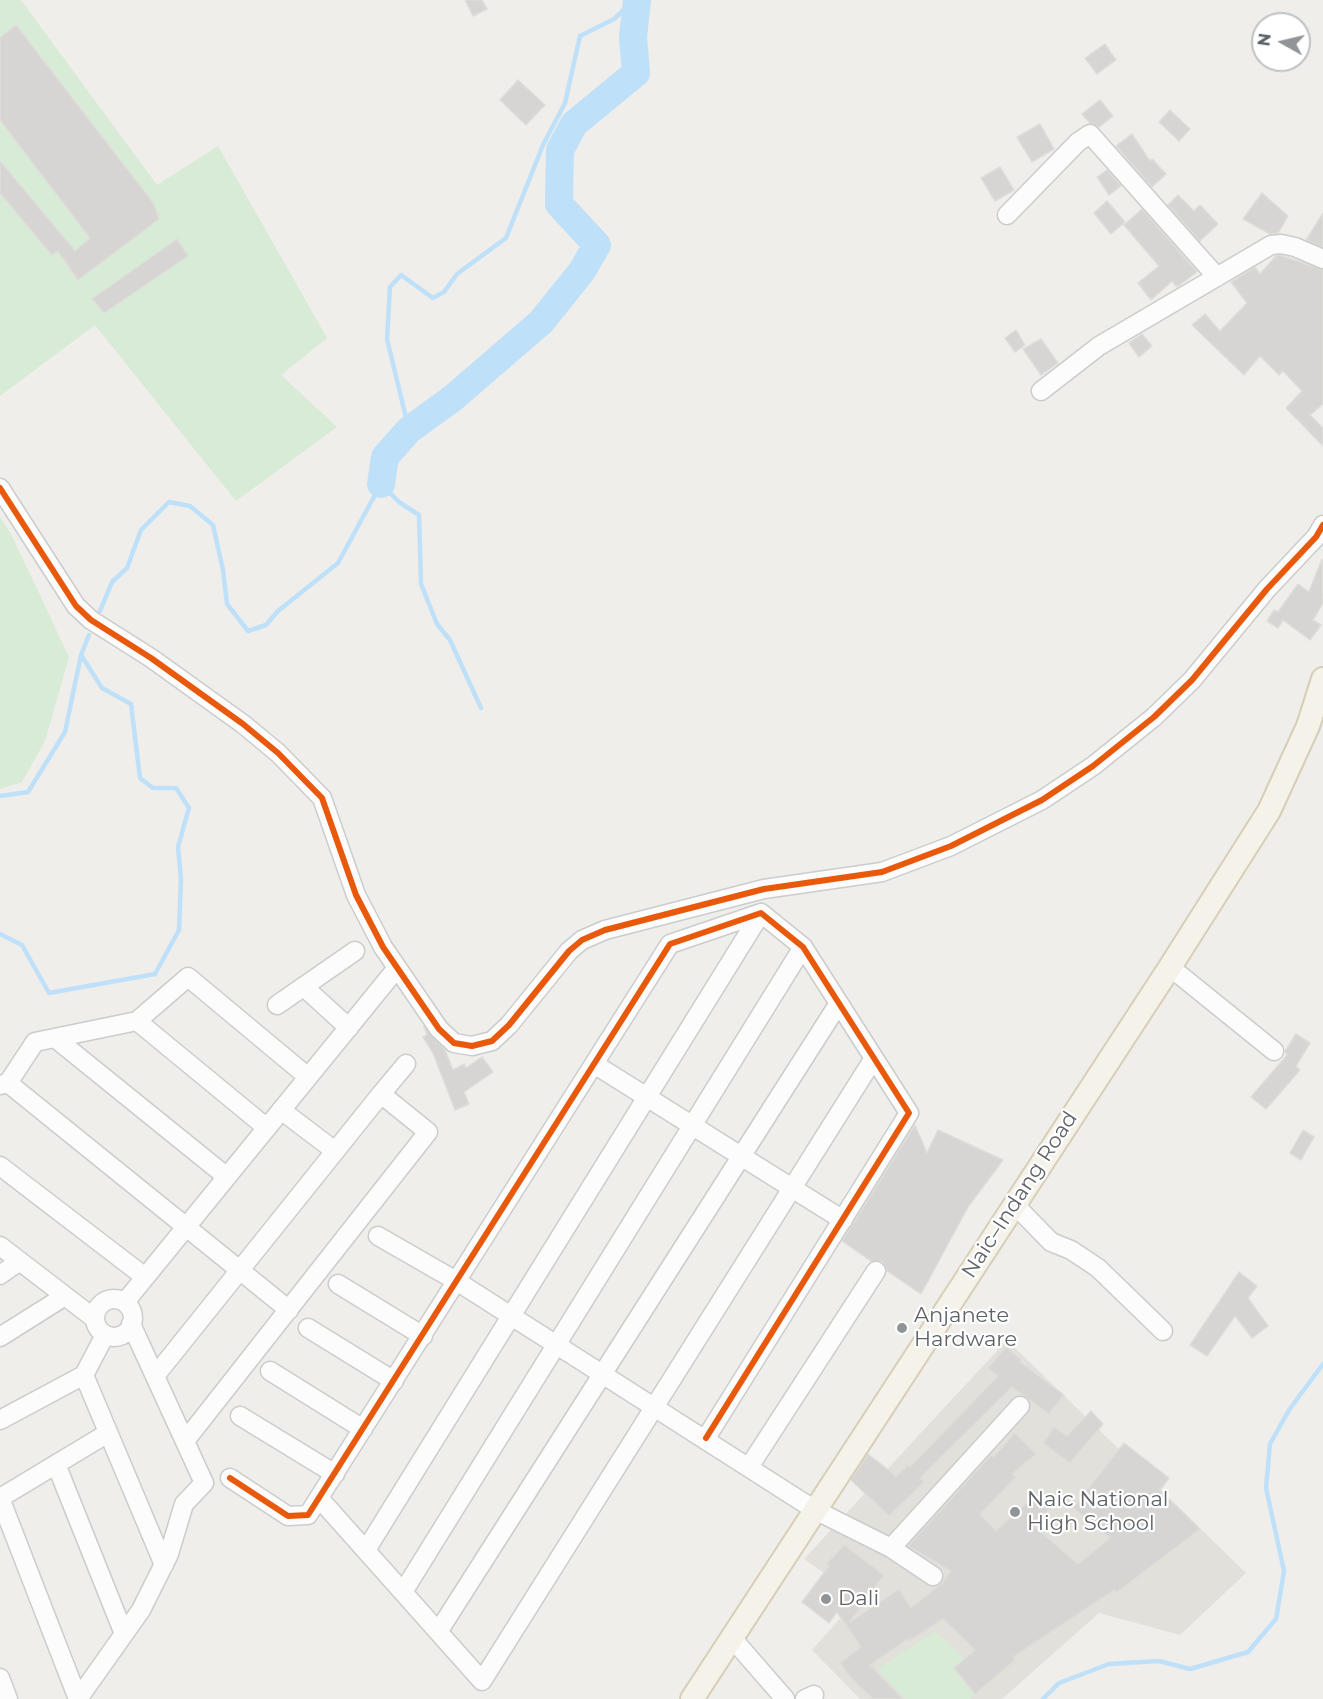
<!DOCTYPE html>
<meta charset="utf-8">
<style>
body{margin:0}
#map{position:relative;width:1323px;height:1699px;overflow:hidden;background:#efeeea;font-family:Montserrat,sans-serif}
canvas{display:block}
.north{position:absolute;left:1251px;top:12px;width:60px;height:60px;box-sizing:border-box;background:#fff;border:2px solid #bfc1c3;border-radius:50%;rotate:278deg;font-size:16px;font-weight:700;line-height:24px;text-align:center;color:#5f6368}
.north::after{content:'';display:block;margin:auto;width:21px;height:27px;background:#919496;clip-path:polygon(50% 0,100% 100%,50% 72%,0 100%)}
</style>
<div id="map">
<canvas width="1323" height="1699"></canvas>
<div class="north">N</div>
</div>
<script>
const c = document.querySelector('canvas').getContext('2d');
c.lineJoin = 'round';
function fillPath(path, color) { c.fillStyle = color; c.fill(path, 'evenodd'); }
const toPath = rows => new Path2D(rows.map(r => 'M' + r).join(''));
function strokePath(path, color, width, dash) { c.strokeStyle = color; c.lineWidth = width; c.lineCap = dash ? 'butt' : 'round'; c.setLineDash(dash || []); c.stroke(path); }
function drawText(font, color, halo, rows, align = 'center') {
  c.font = font + ' Montserrat,sans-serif'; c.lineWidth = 4.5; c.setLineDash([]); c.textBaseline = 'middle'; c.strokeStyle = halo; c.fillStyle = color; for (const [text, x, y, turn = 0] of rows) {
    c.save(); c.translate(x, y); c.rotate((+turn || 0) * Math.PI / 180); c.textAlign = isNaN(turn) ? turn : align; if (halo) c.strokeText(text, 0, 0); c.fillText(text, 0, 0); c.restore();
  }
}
fillPath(toPath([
 [1007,1340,1246,1573,1180,1635,1099,1613,1002,1699,860,1699,812,1650,859,1597,804,1559]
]), '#e2e0da');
fillPath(toPath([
 [0,0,21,0,157,185,218,146,327,338,281,375,337,427,236,501,95,325,0,396],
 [0,517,12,536,69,657,45,741,22,782,0,789],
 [935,1631,964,1659,955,1668,976,1693,970,1699,905,1699,878,1669]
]), '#d8ebd6');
strokePath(toPath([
 [409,430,387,339,390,287,401,275,433,298,444,292,457,274,506,238,543,145,565,103,580,36,614,19,634,0],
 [100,611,112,582,127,568,141,530,169,502,190,506,213,525,223,570,227,604,248,631,266,625,278,611,338,563,381,484,399,502,419,515,421,584,437,624,450,640,481,708],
 [0,796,28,792,65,732,81,655,89,635],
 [0,934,22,945,49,993,155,974,179,930,181,879,178,847,189,808,176,788,153,788,140,778,131,704,102,688,81,655],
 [1043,1699,1059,1683,1109,1664,1159,1661,1190,1669,1248,1652,1276,1619,1284,1571,1266,1488,1270,1444,1289,1410,1323,1364]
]), '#bfe0f9', 4.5);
strokePath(toPath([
 [381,484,385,457,409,430,453,398,541,322,582,271,597,245,559,204,560,150,574,124,636,73,633,37,637,0]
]), '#bfe0f9', 28);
const building = toPath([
 [465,0,482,0,487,9,473,16,465,0],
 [16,25,154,204,159,219,78,280,58,251,52,255,0,193,0,161,75,251,90,238,0,120,0,38,16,25],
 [1105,44,1116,60,1097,74,1085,58,1105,44],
 [518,80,545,105,526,125,500,100,518,80],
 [1100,100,1113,116,1099,127,1090,123,1082,114,1100,100],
 [1170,110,1190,129,1179,141,1159,122,1170,110],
 [1040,124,1054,149,1032,162,1017,137,1040,124],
 [1132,134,1150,161,1152,159,1166,174,1152,187,1116,146,1132,134],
 [1000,167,1014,190,995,201,981,178,1000,167],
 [1107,170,1121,186,1109,195,1097,177,1107,170],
 [1262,193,1288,216,1278,233,1270,234,1243,219,1262,193],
 [1178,195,1194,211,1200,205,1218,224,1200,241,1168,205,1178,195],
 [1107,201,1125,222,1111,234,1094,213,1107,201],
 [1142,209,1197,272,1177,287,1172,281,1151,300,1138,283,1159,266,1124,225,1142,209],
 [1323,213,1323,247,1306,240,1323,213],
 [177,239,188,256,104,313,92,299,177,239],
 [1280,255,1323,270,1323,404,1310,415,1323,428,1323,446,1286,408,1302,391,1283,371,1279,375,1260,356,1244,375,1192,325,1205,314,1220,331,1247,303,1231,282,1255,267,1260,274,1276,256,1280,255],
 [1016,330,1025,345,1015,352,1005,338,1016,330],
 [1142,334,1152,346,1139,357,1129,343,1142,334],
 [1041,339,1058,363,1041,375,1023,349,1041,339],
 [1322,559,1323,603,1313,620,1321,625,1310,640,1283,620,1278,628,1267,621,1274,610,1278,612,1298,584,1309,592,1322,559],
 [424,1027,445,1050,453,1070,464,1064,466,1068,482,1057,493,1072,464,1092,469,1104,455,1110,433,1053,423,1037,427,1035,424,1027],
 [1296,1034,1310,1043,1296,1066,1300,1070,1266,1109,1251,1097,1287,1055,1285,1051,1296,1034],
 [915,1125,927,1153,938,1130,1003,1160,968,1207,921,1294,887,1271,883,1262,871,1261,842,1241,915,1125],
 [1303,1130,1314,1137,1301,1160,1290,1153,1303,1130],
 [1239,1272,1257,1286,1248,1298,1268,1326,1252,1338,1235,1316,1207,1356,1190,1345,1239,1272],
 [1006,1347,1021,1360,1020,1362,1064,1395,1049,1414,1012,1387,920,1478,924,1482,889,1516,851,1480,868,1454,896,1476,908,1465,910,1467,998,1376,988,1368,1006,1347],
 [1091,1411,1103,1424,1070,1463,1043,1443,1054,1427,1067,1436,1091,1411],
 [1015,1433,1036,1454,1012,1474,1016,1477,980,1514,996,1531,1040,1490,1054,1505,1033,1525,1078,1564,1110,1538,1073,1508,1124,1443,1169,1478,1160,1490,1200,1529,1116,1593,1114,1590,1013,1657,1015,1660,975,1694,954,1668,975,1650,943,1619,909,1641,908,1639,870,1665,903,1699,873,1699,851,1678,840,1663,861,1647,837,1612,829,1623,802,1602,829,1566,826,1564,844,1545,884,1575,850,1622,899,1589,911,1608,942,1583,951,1571,908,1546,991,1455,993,1457,1015,1433]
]);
fillPath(building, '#d6d5d3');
strokePath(building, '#deddd9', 1.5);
const minor = toPath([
 [1007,215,1078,142,1090,134,1217,277],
 [1041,391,1099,346,1271,245,1281,244,1295,247,1323,259],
 [0,488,76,606,91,620,151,658,243,724,278,753,322,798,356,895,383,947,439,1029,454,1043,472,1046,492,1041,509,1025,569,951,582,940,605,930,764,889,882,872,951,846,1042,800,1093,766,1154,717,1192,680,1267,589,1316,537,1323,525],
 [1170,967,1274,1051],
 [304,987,349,1028],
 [277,1005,355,951],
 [137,1021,267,1128],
 [55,1038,227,1177],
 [594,1064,843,1220],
 [8,1083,289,1310],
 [0,1085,8,1083,35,1042,137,1021,188,977,308,1077],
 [381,1094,406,1064],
 [281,1110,335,1151],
 [0,1166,145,1277],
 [1014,1204,1051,1242,1071,1250,1098,1268,1163,1331],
 [378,1236,458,1282,815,1510,891,1548,933,1576],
 [0,1246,95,1319],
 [0,1275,20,1261],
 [338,1284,423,1336],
 '95 1318a19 19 0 1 1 38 0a19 19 0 1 1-38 0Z',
 [125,1302,397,968],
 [308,1328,394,1381],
 [0,1337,65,1296],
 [270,1371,363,1429],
 [84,1375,164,1565],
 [155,1376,381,1094,428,1132,185,1441],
 [240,1416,335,1474],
 [0,1420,84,1375,105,1335],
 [56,1464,124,1634],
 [749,1467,876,1271],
 [230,1478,288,1516,308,1515,670,944,761,913,803,947,909,1113,706,1438],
 [0,1498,78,1699,141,1610,169,1554,184,1504,204,1483,131,1324],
 [0,1498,108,1433],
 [319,1498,482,1681,874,1058],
 [891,1548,1020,1406],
 [366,1550,761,913],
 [403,1592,803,947],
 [438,1632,839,1003],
 [732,1638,785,1699],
 [0,1678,8,1699],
 [805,1699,814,1695]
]);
const major = toPath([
 [692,1699,1170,967,1269,811,1308,726,1323,679]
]);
strokePath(minor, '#cbcccc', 21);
strokePath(major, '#d7ceb8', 26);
strokePath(minor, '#fdfcfc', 18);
strokePath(major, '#f4f2e9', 22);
strokePath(toPath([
 [0,488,76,606,91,620,151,658,243,724,278,753,322,798,356,895,383,947,439,1029,454,1043,472,1046,492,1041,509,1025,569,951,582,940,605,930,764,889,882,872,951,846,1042,800,1093,766,1154,717,1192,680,1267,589,1316,537,1323,525],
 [230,1478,288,1516,308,1515,670,944,761,913,803,947,909,1113,706,1438]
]), '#e8590c', 6);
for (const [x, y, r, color] of [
 [902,1328,6,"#919496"],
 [1015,1512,6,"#919496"],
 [826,1599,6,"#919496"]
]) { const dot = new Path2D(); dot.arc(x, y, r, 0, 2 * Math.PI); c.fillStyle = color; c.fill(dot); strokePath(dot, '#fff', 2); }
drawText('21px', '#5f6368', '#fff', [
 ["Naic–Indang Road",1020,1195,-57]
]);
drawText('21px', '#5f6368', '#fff', [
 ["Anjanete",914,1316],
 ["Hardware",914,1340],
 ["Naic National",1027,1500],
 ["High School",1027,1524],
 ["Dali",838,1599]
], 'left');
</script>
